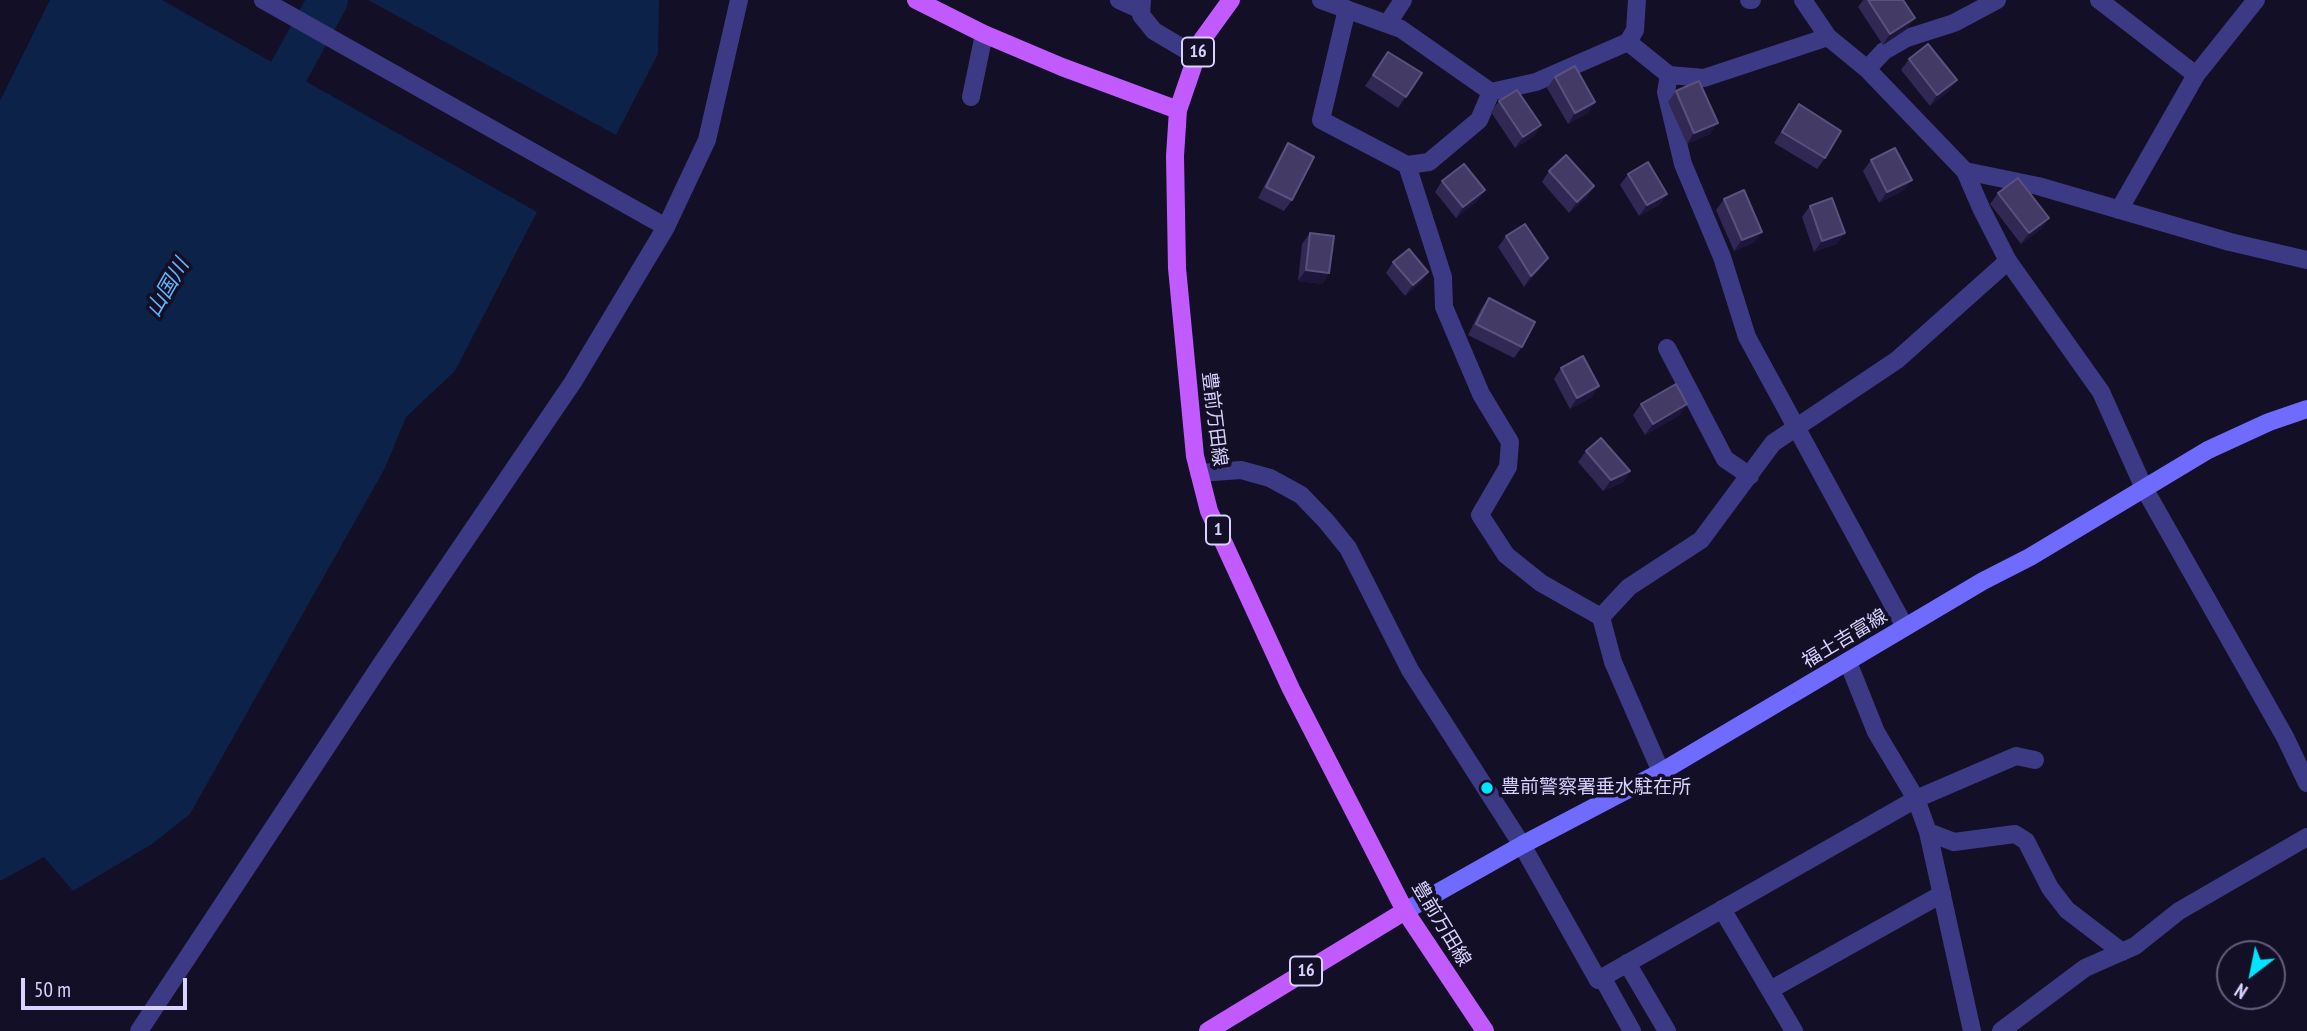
<!DOCTYPE html>
<meta charset="utf-8">
<style>
body{margin:0}
#map{position:relative;width:2307px;height:1031px;overflow:hidden;background:#130f26;font-family:"PT Sans Narrow",sans-serif}
canvas{display:block}
.north{position:absolute;left:2216px;top:940px;width:70px;height:70px;box-sizing:border-box;background:#130f26;border:2px solid #625e7d;border-radius:50%;rotate:212deg;font-size:19px;font-weight:700;line-height:28px;text-align:center;color:#d9d4ff}
.north::after{content:'';display:block;margin:auto;width:24px;height:32px;background:#00e5ff;clip-path:polygon(50% 0,100% 100%,50% 72%,0 100%)}
.scale{position:absolute;left:21px;top:978px;width:166px;height:32px;box-sizing:border-box;border:4px solid #d9d4ff;border-top:0;padding-left:9px;font-size:21px;line-height:24px;white-space:nowrap;color:#d9d4ff;-webkit-text-stroke:5px #130f26;paint-order:stroke}
</style>
<div id="map">
<canvas width="2307" height="1031"></canvas>
<div class="north">N</div>
<div class="scale">50 m</div>
</div>
<script>
const c = document.querySelector('canvas').getContext('2d');
c.lineJoin = 'round';
function fillPath(path, color) { c.fillStyle = color; c.fill(path, 'evenodd'); }
const toPath = rows => new Path2D(rows.map(r => 'M' + r).join(''));
function strokePath(path, color, width, dash) { c.strokeStyle = color; c.lineWidth = width; c.lineCap = dash ? 'butt' : 'round'; c.setLineDash(dash || []); c.stroke(path); }
function drawText(font, color, halo, rows, align = 'center') {
  c.font = font + ' "PT Sans Narrow","Noto Sans JP",sans-serif'; c.lineWidth = 7; c.setLineDash([]); c.textBaseline = 'middle'; c.strokeStyle = halo; c.fillStyle = color; for (const [text, x, y, turn = 0] of rows) {
    c.save(); c.translate(x, y); c.rotate((+turn || 0) * Math.PI / 180); c.textAlign = isNaN(turn) ? turn : align; if (halo) c.strokeText(text, 0, 0); c.fillText(text, 0, 0); c.restore();
  }
}
fillPath(toPath([
 [50,0,162,0,537,212,455,371,406,417,385,468,190,814,152,844,73,891,44,857,0,881,0,101],
 [368,0,659,0,658,54,616,135]
]), '#0c2248');
strokePath(toPath([
 [262,120,328,0]
]), '#0c2248', 40);
strokePath(toPath([
 [263,0,666,227],
 [1119,0,1141,10],
 [1142,0,1141,15,1154,31,1196,56],
 [1321,0,1401,29,1491,92,1536,82,1628,42,1669,75,1704,78,1828,37],
 [1749,0,1752,0],
 [1803,0,1828,37,1867,69,1965,171,1981,208,2008,261,2101,392,2144,488,2285,737,2307,783],
 [2099,0,2196,75],
 [1347,9,1321,120,1407,165,1443,277,1444,307,1481,394,1510,442,1508,467,1480,515,1506,555,1541,583,1601,617,1613,662,1661,772],
 [1388,23,1403,0],
 [1628,42,1635,30,1637,0],
 [1867,69,1884,51,1907,38,1954,23,1997,0],
 [1669,75,1666,92,1683,164,1722,257,1747,337,1905,627],
 [971,97,984,34],
 [1407,165,1429,162,1479,120,1491,92],
 [1965,171,2038,186,2230,242,2307,260],
 [2119,210,2196,75,2256,0],
 [1667,348,1725,459,1750,476],
 [1199,473,1241,470,1270,478,1301,495,1326,521,1348,548,1410,670,1522,845,1598,980,1916,799,2016,756,2035,760],
 [1601,617,1629,587,1701,540,1773,443,1897,360,2008,261],
 [1848,662,1876,732,1916,799,1928,832,1972,1031],
 [1928,832,1954,842,2015,834,2026,841,2050,888,2067,910,2122,952],
 [1722,909,1794,1031],
 [1627,963,1667,1031],
 [1602,977,1632,1031],
 [1770,990,1942,894],
 [139,1031,380,666,573,382,666,227,707,140,739,0],
 [2001,1031,2085,968,2135,946,2179,911,2307,837]
]), '#3d3a85', 18);
strokePath(toPath([
 [1405,911,1522,845,1661,772,1983,581,2030,557,2208,450,2269,422,2307,409]
]), '#6f6bff', 18);
strokePath(toPath([
 [916,0,984,34,1062,67,1178,110],
 [1231,0,1202,40,1178,110,1175,156,1177,268,1195,456,1209,511,1291,689,1405,911,1485,1031],
 [1208,1031,1405,911]
]), '#c25bff', 18);
fillPath(toPath([
 [1863,0,1903,0,1907,29,1883,45,1858,7],
 [1388,52,1422,73,1398,108,1365,86],
 [1909,59,1949,91,1930,106,1901,70],
 [1555,77,1588,113,1568,124,1547,88],
 [1676,91,1710,134,1687,144,1668,102],
 [1499,101,1541,125,1534,136,1515,148,1491,112],
 [1799,104,1825,158,1817,169,1774,143],
 [1288,143,1292,200,1284,211,1258,198,1281,154],
 [1871,160,1904,190,1879,203,1863,171],
 [1549,171,1594,186,1587,197,1569,213,1542,182],
 [1628,174,1667,194,1659,205,1639,216,1620,185],
 [1442,181,1485,190,1477,201,1456,218,1435,192],
 [1998,193,2049,218,2041,229,2021,244,1990,204],
 [1724,199,1755,242,1734,251,1716,210],
 [1810,206,1837,244,1814,252,1802,217],
 [1310,233,1329,273,1322,284,1298,281,1302,244],
 [1506,236,1540,269,1524,287,1498,247],
 [1393,262,1428,272,1421,282,1405,296,1386,273],
 [1489,298,1522,347,1514,358,1468,335,1481,309],
 [1561,368,1592,397,1570,409,1554,379],
 [1641,404,1680,415,1645,435,1633,415],
 [1586,451,1630,471,1623,482,1603,491,1578,462]
]), '#312854');
fillPath(toPath([
 [1915,18,1907,29,1883,45,1890,34],
 [1957,80,1949,91,1930,106,1937,95],
 [1595,102,1588,113,1568,124,1575,113],
 [1718,123,1710,134,1687,144,1694,133],
 [1541,125,1534,136,1515,148,1523,137],
 [1912,180,1904,190,1879,203,1887,192],
 [1594,186,1587,197,1569,213,1577,202],
 [1485,190,1477,201,1456,218,1463,207],
 [1667,194,1659,205,1639,216,1647,205],
 [2049,218,2041,229,2021,244,2029,233],
 [1762,232,1755,242,1734,251,1742,240],
 [1845,233,1837,244,1814,252,1822,241],
 [1548,258,1540,269,1524,287,1531,276],
 [1306,270,1329,273,1322,284,1298,281],
 [1428,272,1421,282,1405,296,1413,285],
 [1599,386,1592,397,1570,409,1577,398],
 [1687,404,1680,415,1645,435,1653,424],
 [1630,471,1623,482,1603,491,1611,480]
]), '#1d163a');
const building = toPath([
 [1868,0,1903,0,1915,18,1890,34,1868,0],
 [1928,44,1957,80,1937,95,1909,59,1928,44],
 [1388,52,1422,73,1406,97,1373,75,1388,52],
 [1575,66,1595,102,1575,113,1555,77,1575,66],
 [1699,81,1718,123,1694,133,1676,91,1699,81],
 [1517,90,1541,125,1523,137,1499,101,1517,90],
 [1799,104,1841,131,1825,158,1782,132,1799,104],
 [1288,143,1314,157,1292,200,1266,187,1288,143],
 [1895,148,1912,180,1887,192,1871,160,1895,148],
 [1566,155,1594,186,1577,202,1549,171,1566,155],
 [1648,162,1667,194,1647,205,1628,174,1648,162],
 [1464,164,1485,190,1463,207,1442,181,1464,164],
 [2018,178,2049,218,2029,233,1998,193,2018,178],
 [1744,190,1762,232,1742,240,1724,199,1744,190],
 [1832,198,1845,233,1822,241,1810,206,1832,198],
 [1525,224,1548,258,1531,276,1506,236,1525,224],
 [1310,233,1334,236,1329,273,1306,270,1310,233],
 [1409,249,1428,272,1413,285,1393,262,1409,249],
 [1489,298,1535,322,1522,347,1476,324,1489,298],
 [1583,356,1599,386,1577,398,1561,368,1583,356],
 [1676,384,1687,404,1653,424,1641,404,1676,384],
 [1601,438,1630,471,1611,480,1586,451,1601,438]
]);
fillPath(building, '#433a66');
strokePath(building, '#5a527e', 2);
for (const [x, y, r, color] of [
 [1487,788,7,"#00e5ff"]
]) { const dot = new Path2D(); dot.arc(x, y, r, 0, 2 * Math.PI); c.fillStyle = color; c.fill(dot); strokePath(dot, '#130f26', 2.5); }
for (const [x, y, w] of [
 [1198,52,32],
 [1218,530,24],
 [1306,971,32]
]) { const box = new Path2D(); box.roundRect(x - w / 2, y - 14.5, w, 29, 5); c.fillStyle = '#130f26'; c.fill(box); strokePath(box, '#d9d4ff', 2); }
drawText('bold 18px', '#d9d4ff', null, [
 ["16",1198,52],
 ["1",1218,530],
 ["16",1306,971]
]);
drawText('19px', '#d9d4ff', '#130f26', [
 ["豊前万田線",1214,419,83],
 ["福土吉富線",1845,639,-31],
 ["豊前万田線",1441,924,59]
]);
drawText('19px', '#d9d4ff', '#130f26', [
 ["豊前警察署垂水駐在所",1501,788]
], 'left');
drawText('italic 21px', '#62b6ff', '#130f26', [
 ["山国川",168,288,-60]
]);
</script>
